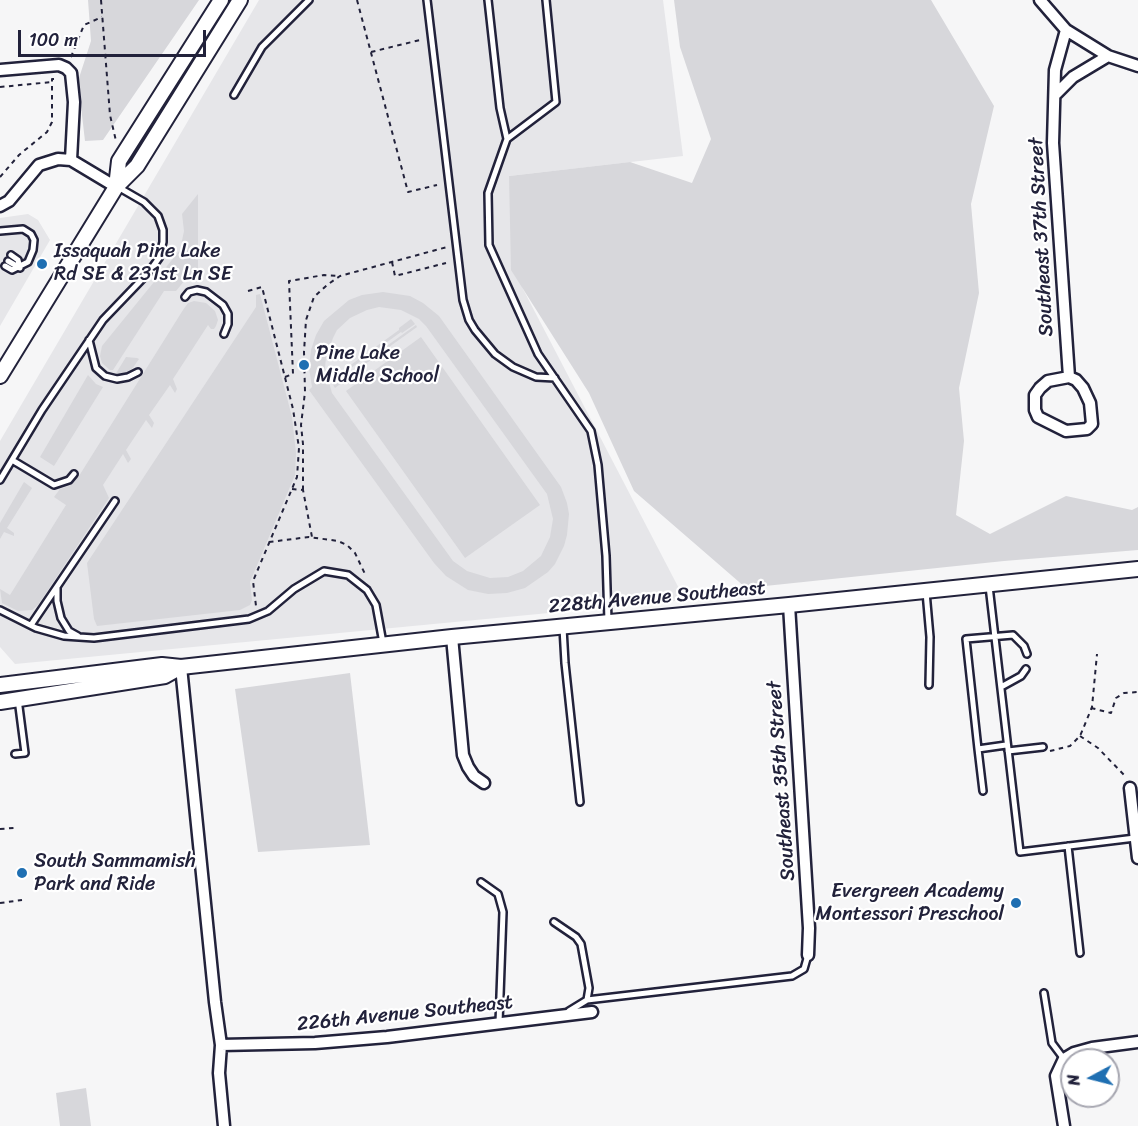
<!DOCTYPE html>
<style>
body{margin:0}
#map{position:relative;width:1138px;height:1126px;overflow:hidden;background:#f6f6f7;font-family:Sriracha,sans-serif}
canvas{display:block}
.north{position:absolute;left:1060px;top:1048px;width:60px;height:60px;box-sizing:border-box;background:#fff;border:2px solid #a7a7b1;border-radius:50%;rotate:263deg;font-size:16px;font-weight:700;line-height:24px;text-align:center;color:#22223b}
.north::after{content:'';display:block;margin:auto;width:21px;height:27px;background:#1f6fb2;clip-path:polygon(50% 0,100% 100%,50% 72%,0 100%)}
.scale{position:absolute;left:18px;top:30px;width:188px;height:27px;box-sizing:border-box;border:3px solid #22223b;border-top:0;padding-left:8px;font-size:18px;line-height:21px;white-space:nowrap;color:#22223b;-webkit-text-stroke:4px #fff;paint-order:stroke}
</style>
<div id="map">
<canvas width="1138" height="1126"></canvas>
<div class="north">N</div>
<div class="scale">100 m</div>
</div>
<script>
const c = document.querySelector('canvas').getContext('2d');
c.lineJoin = 'round';
function fillPath(path, color) { c.fillStyle = color; c.fill(path, 'evenodd'); }
const toPath = rows => new Path2D(rows.map(r => 'M' + r).join(''));
function strokePath(path, color, width, dash) { c.strokeStyle = color; c.lineWidth = width; c.lineCap = dash ? 'butt' : 'round'; c.setLineDash(dash || []); c.stroke(path); }
function drawText(font, color, halo, rows, align = 'center') {
  c.font = font + ' Sriracha,sans-serif'; c.lineWidth = 4.5; c.setLineDash([]); c.textBaseline = 'middle'; c.strokeStyle = halo; c.fillStyle = color; for (const [text, x, y, turn = 0] of rows) {
    c.save(); c.translate(x, y); c.rotate((+turn || 0) * Math.PI / 180); c.textAlign = isNaN(turn) ? turn : align; if (halo) c.strokeText(text, 0, 0); c.fillText(text, 0, 0); c.restore();
  }
}
fillPath(toPath([
 [259,0,663,0,683,156,509,176,523,289,685,600,15,664,0,647,0,441],
 [28,214,38,220,50,240,0,326,0,218]
]), '#e6e6e9');
fillPath(toPath([
 [88,0,199,0,103,140,85,141,78,81,91,41],
 [674,0,931,0,994,106,971,204,979,293,959,388,964,441,956,515,990,534,1066,496,1132,510,1138,507,1138,550,1004,561,746,588,634,491,589,393,511,270,509,176,630,162,692,183,711,139,680,47],
 [198,194,198,276,185,280,176,291,164,291,113,370,110,370,102,363,100,356,102,346,180,250,184,231,182,214],
 [383,292,410,296,423,303,439,316,561,487,567,503,569,514,567,535,564,546,555,564,548,572,525,588,507,593,488,594,468,590,446,576,434,563,309,390,312,387,309,368,311,350,316,335,324,321,349,300,362,295],
 [379,307,401,310,419,319,426,326,547,494,553,519,550,537,541,556,523,571,508,577,490,578,467,571,453,561,332,393,325,368,326,357,333,338,337,330,350,318,367,310],
 [260,294,292,417,296,453,295,475,250,582,252,600,250,605,240,610,97,626,94,619,87,563,256,307,256,295],
 [194,301,206,303,215,311,218,320,216,326,214,329,211,329,208,325,173,379,177,389,175,393,170,385,149,415,154,423,152,428,146,420,126,450,131,459,128,463,123,454,103,485,109,498,38,605,32,610,18,611,2,603,0,589,10,595,66,505,54,497,60,489,69,486,79,476,183,310,188,303],
 [411,319,415,324,402,333,401,332,344,373,346,375,416,325,417,327,347,377,348,378,335,388,332,383,341,375,331,382,330,380,399,330,399,328],
 [421,337,540,505,465,558,346,391],
 [126,357,137,358,139,359,132,369,125,373,115,375],
 [88,375,96,384,103,387,54,466,40,457],
 [24,482,32,488,7,528,14,533,14,536,4,532,0,539,0,523],
 [350,673,370,845,258,852,235,689],
 [86,1088,91,1126,60,1126,56,1093]
]), '#d7d7db');
const service = toPath([
 [427,0,463,300,469,320,475,330,495,354,513,367,536,377,555,378],
 [488,0,500,108,507,139,488,193,489,245,538,354,591,431,598,465,606,556,608,621],
 [234,95,262,47,309,0],
 [507,139,556,102,546,0],
 [0,231,23,229,31,234,34,240,33,250,28,262,12,270,5,266],
 [11,255,18,260,20,268],
 [8,261,20,268],
 [185,297,189,292,197,290,206,292,223,305,228,314,228,324,224,334],
 [89,340,96,368,105,376,117,379,128,377,138,372],
 [12,460,54,485,69,480,74,474],
 [0,480,42,410,103,320,149,272,159,258,163,242,163,230,158,216,144,202,118,187],
 [989,586,1020,852,1135,838],
 [57,587,57,601,61,618,69,631,78,636],
 [926,592,930,637,929,685],
 [0,610,36,628,64,636,94,638,249,619,268,611,294,589,324,571,348,575,367,590,376,605,383,643],
 [31,625,115,501],
 [563,628,565,663,580,802],
 [1001,687,1021,676,1026,669],
 [978,749,966,639,1013,635,1024,646,1027,654],
 [1008,751,1043,747],
 [15,754,25,753,18,699],
 [983,791,978,749,1006,745],
 [1068,846,1080,953],
 [481,882,498,894,503,912,499,1023],
 [554,922,576,937,581,944,589,988,587,1000,569,1011],
 [1044,993,1052,1043,1064,1059],
 [587,1000,792,976,804,969,808,955]
]);
const minor = toPath([
 [1040,0,1066,30,1108,56,1138,66],
 [1066,30,1055,70,1053,143,1069,377],
 [0,70,59,65,66,68,71,73,74,102,71,160],
 [1056,94,1073,77,1108,56],
 [0,206,9,201,39,165,58,159,71,160,116,187],
 [1069,377,1076,380,1083,388,1090,403,1092,424,1087,429,1066,431,1038,417,1035,410,1035,395,1040,388,1048,381,1069,377],
 [789,605,809,928,808,955],
 [452,637,463,755,468,767,474,776,484,783],
 [181,667,215,1002,221,1045,219,1073,224,1126],
 [1130,788,1138,858],
 [221,1045,315,1043,387,1037,592,1012],
 [1064,1126,1056,1076,1064,1059,1074,1053,1092,1048,1138,1042]
]);
const secondary = toPath([
 [116,187,119,161,221,0],
 [0,376,116,187,137,166,240,0],
 [0,685,162,665,181,667,452,637,789,605,1138,569],
 [0,702,165,676,181,667]
]);
strokePath(service, '#22223b', 10);
strokePath(minor, '#22223b', 15);
strokePath(secondary, '#22223b', 18);
strokePath(toPath([
 [101,0,110,115,116,141],
 [357,0,408,192,437,185],
 [371,52,420,40],
 [71,57,84,25,102,17],
 [0,87,52,82],
 [0,177,19,155,47,132,52,122,52,79,58,79],
 [392,262,395,276,446,263],
 [248,291,262,287,293,409,299,448,297,477,253,581,256,606],
 [285,377,293,374,289,281,324,275,340,276],
 [292,489,303,490,312,537],
 [303,490,303,444,301,425,305,392,304,352,306,320,314,297,327,285,340,276,447,247],
 [269,542,309,537,338,541,347,545,355,553,365,574],
 [1091,708,1111,713,1116,698,1124,693,1138,692],
 [1080,736,1098,748,1126,777],
 [1050,751,1070,746,1080,736,1083,729,1092,707,1097,654],
 [0,829,14,828],
 [0,903,22,900]
]), '#22223b', 2, [4.5, 4.5]);
strokePath(service, '#fff', 5);
strokePath(minor, '#fff', 10);
strokePath(secondary, '#fff', 14);
for (const [x, y, r, color] of [
 [42,264,6,"#1f6fb2"],
 [304,365,6,"#1f6fb2"],
 [22,873,6,"#1f6fb2"],
 [1016,903,6,"#1f6fb2"]
]) { const dot = new Path2D(); dot.arc(x, y, r, 0, 2 * Math.PI); c.fillStyle = color; c.fill(dot); strokePath(dot, '#fff', 2); }
drawText('20px', '#22223b', '#fff', [
 ["Southeast 37th Street",1042,237,-93],
 ["228th Avenue Southeast",657,598,-5],
 ["Southeast 35th Street",782,781,-94],
 ["226th Avenue Southeast",405,1014,-6]
]);
drawText('20px', '#22223b', '#fff', [
 ["Issaquah Pine Lake",54,252],
 ["Rd SE & 231st Ln SE",54,275],
 ["Pine Lake",316,354],
 ["Middle School",316,377],
 ["South Sammamish",34,862],
 ["Park and Ride",34,885],
 ["Evergreen Academy",1004,892,"right"],
 ["Montessori Preschool",1004,915,"right"]
], 'left');
</script>
